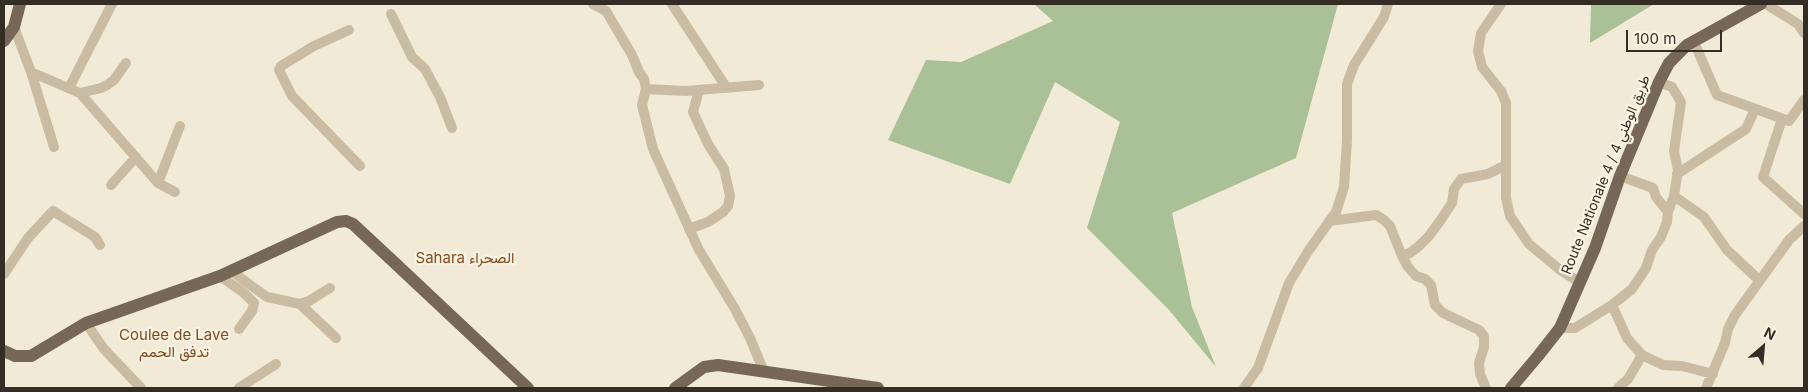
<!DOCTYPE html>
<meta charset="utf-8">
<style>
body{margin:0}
#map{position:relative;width:1808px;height:392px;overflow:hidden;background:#f1ead7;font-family:Inter,sans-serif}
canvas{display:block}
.frame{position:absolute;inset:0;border:5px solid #342d25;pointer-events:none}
.north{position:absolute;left:1738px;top:322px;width:50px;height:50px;-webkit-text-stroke:4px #f9f3e3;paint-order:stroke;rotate:27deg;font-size:14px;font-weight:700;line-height:20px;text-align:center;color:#342d25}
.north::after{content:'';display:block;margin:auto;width:18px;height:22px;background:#342d25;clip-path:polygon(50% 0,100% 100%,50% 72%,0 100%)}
.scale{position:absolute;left:1626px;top:30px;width:96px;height:22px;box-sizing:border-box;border:2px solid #342d25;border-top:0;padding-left:6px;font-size:15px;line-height:18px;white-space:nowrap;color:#342d25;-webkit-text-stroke:4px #f9f3e3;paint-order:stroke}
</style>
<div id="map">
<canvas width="1808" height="392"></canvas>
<div class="frame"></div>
<div class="north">N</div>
<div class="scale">100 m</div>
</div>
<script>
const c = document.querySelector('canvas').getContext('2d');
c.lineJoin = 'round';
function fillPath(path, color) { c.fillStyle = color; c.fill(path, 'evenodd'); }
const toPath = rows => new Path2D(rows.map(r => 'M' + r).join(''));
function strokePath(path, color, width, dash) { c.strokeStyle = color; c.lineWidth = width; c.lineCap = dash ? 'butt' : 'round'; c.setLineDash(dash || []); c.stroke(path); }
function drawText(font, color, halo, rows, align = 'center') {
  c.font = font + ' Inter,Vazirmatn,sans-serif'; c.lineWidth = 4.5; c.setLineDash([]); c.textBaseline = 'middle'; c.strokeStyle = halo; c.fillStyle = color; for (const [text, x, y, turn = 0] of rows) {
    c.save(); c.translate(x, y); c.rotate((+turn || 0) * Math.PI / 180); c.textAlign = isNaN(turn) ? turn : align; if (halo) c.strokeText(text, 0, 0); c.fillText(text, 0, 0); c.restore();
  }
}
fillPath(toPath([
 [1034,4,1338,4,1296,158,1172,213,1192,307,1216,367,1169,310,1087,228,1120,122,1055,82,1010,184,888,140,926,60,961,62,1053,21],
 [1591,4,1654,4,1590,43]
]), '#aac097');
strokePath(toPath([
 [593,4,606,11,632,55,639,72,644,79,646,89,642,105,653,149,699,250,735,309,750,338,764,372],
 [672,4,726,87],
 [1501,4,1481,33,1478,51,1482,67,1501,91,1506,103,1506,198,1510,216,1529,244,1559,269,1579,282],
 [1766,4,1798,24,1804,33],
 [391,14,412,57,425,69,440,97,452,128],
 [14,27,31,72,54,147],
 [349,30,314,46,281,66,279,70,292,96,360,166],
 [1694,42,1717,95,1789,121,1804,100],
 [31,72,80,93,101,88,107,85,114,80,126,63],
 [69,88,112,4],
 [646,89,686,91,759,85],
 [80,93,158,183,175,192],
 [1782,119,1763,177,1804,214],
 [1677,174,1746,129,1755,109],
 [1620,176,1653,188,1656,197,1668,212],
 [158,183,180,126],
 [111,185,136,157],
 [1674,196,1704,217,1727,250,1759,280],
 [1329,221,1376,215,1384,220,1390,226,1402,256,1408,267,1416,276,1425,279,1431,285,1435,305,1443,313,1479,330,1484,336,1484,347,1479,363,1480,374,1486,388],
 [689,229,708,222,723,212,728,206,730,196,724,169,708,144,693,112,699,90],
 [1402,256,1410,253,1418,247,1429,236,1440,221,1452,203,1454,189,1461,179,1488,174,1506,165],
 [232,271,246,282,267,297,300,304,309,301,330,288],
 [4,274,28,238,53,211,87,232,95,237,100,245],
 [220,276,244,293,254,303,252,311,239,329],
 [300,304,336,338],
 [1612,305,1632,289,1646,268,1652,250,1661,237,1667,222,1668,212,1674,196,1678,170,1674,151,1681,102,1672,87,1659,82],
 [86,323,104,349,141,388],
 [1560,328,1575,328,1612,305,1627,338,1642,355,1663,365,1682,366,1713,374],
 [239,388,276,364],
 [1244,388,1258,368,1289,283,1309,250,1336,212,1344,187,1347,140,1347,84,1354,65,1384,17,1388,4],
 [1618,388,1628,379,1642,355],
 [1706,388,1725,343,1728,329,1735,315,1789,240,1804,226]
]), '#c9bca3', 10);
strokePath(toPath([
 [4,41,14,27,20,4],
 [4,351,15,356,31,356,86,323,220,276,337,222,346,221,353,224,397,265,528,388],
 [675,388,704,367,718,365,878,388],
 [1511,388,1538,356,1560,328,1595,248,1620,176,1659,82,1669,63,1687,45,1761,4]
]), '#776756', 12);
drawText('14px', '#342d25', '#f9f3e3', [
 ["Route Nationale 4 / طريق الوطني 4",1606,175,-68]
]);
drawText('15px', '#85491c', '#f9f3e3', [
 ["Sahara الصحراء",465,258],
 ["Coulee de Lave",174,335],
 ["تدفق الحمم",174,352]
]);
</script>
